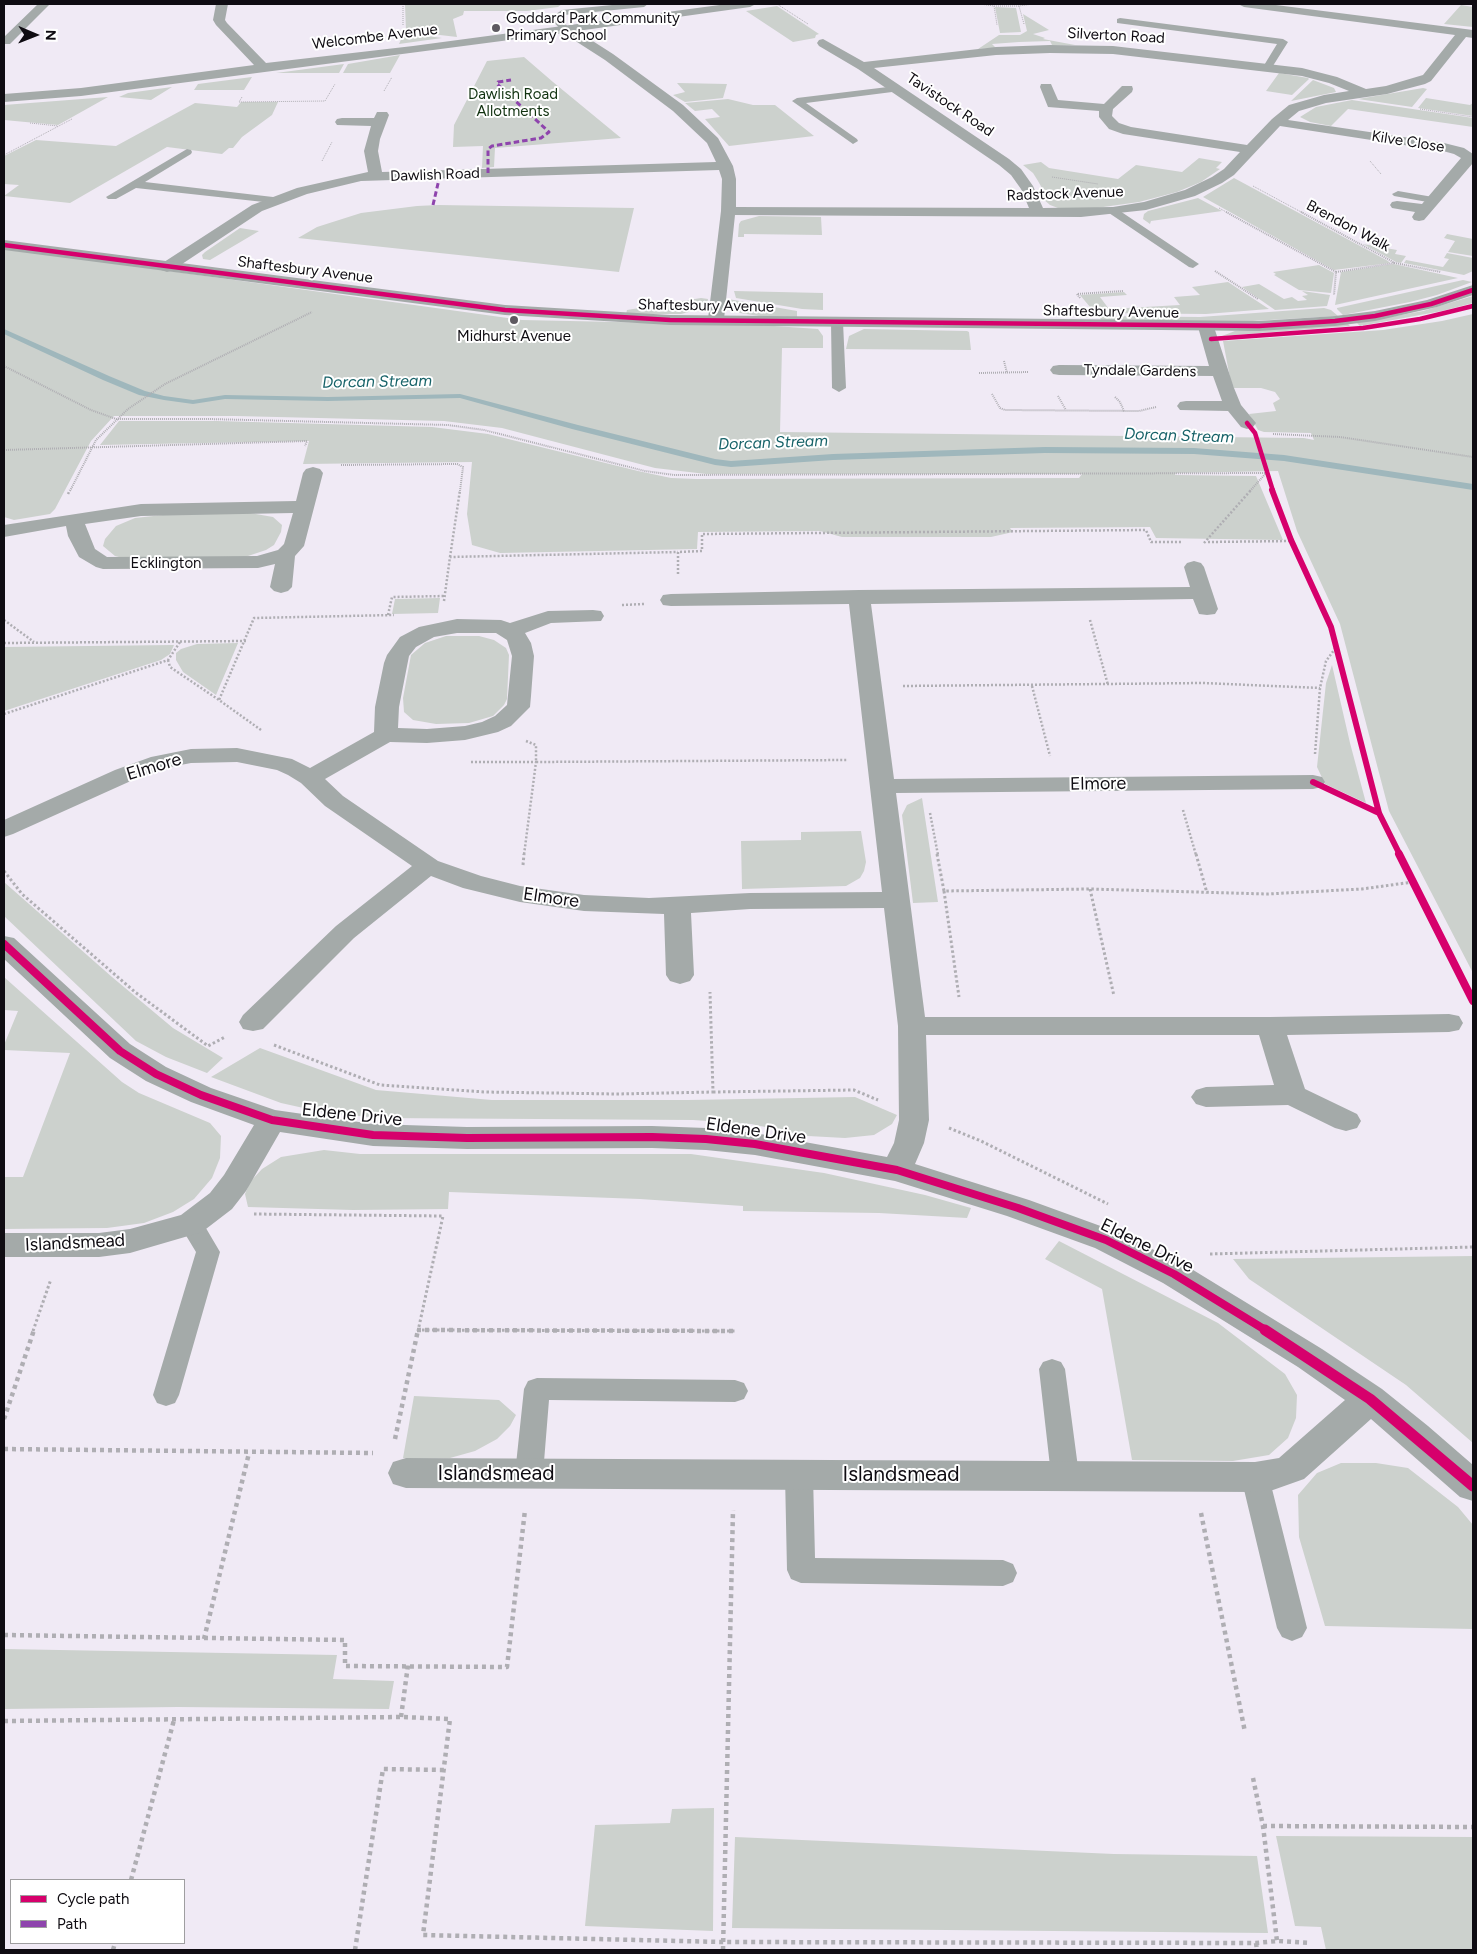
<!DOCTYPE html>
<style>
body{margin:0}
#map{position:relative;width:1477px;height:1954px;overflow:hidden;background:#f0eaf5;font-family:Figtree,sans-serif}
canvas{display:block}
.frame{position:absolute;inset:0;border:5px solid #0f0c12;pointer-events:none}
.legend{position:absolute;left:10px;top:1879px;width:175px;height:65px;box-sizing:border-box;background:#fff;border:1px solid #9f9ea0;margin:0;padding:6px 9px;list-style:none;font-size:15px;color:#0f0c12}
.legend li{display:flex;align-items:center;gap:10px;height:25px}
.legend b{width:25px;border:1px solid #9f9ea0}
.north{position:absolute;left:10px;top:10px;width:50px;height:50px;-webkit-text-stroke:4px #fff;paint-order:stroke;rotate:91deg;font-size:14px;font-weight:700;line-height:20px;text-align:center;color:#0f0c12}
.north::after{content:'';display:block;margin:auto;width:18px;height:22px;background:#0f0c12;clip-path:polygon(50% 0,100% 100%,50% 72%,0 100%)}
</style>
<div id="map">
<canvas width="1477" height="1954"></canvas>
<div class="frame"></div>
<ul class="legend">
<li><b style="height:6px;background:#d6006c"></b>Cycle path</li>
<li><b style="height:6px;background:#8e44ad"></b>Path</li>
</ul>
<div class="north">N</div>
</div>
<script>
const c = document.querySelector('canvas').getContext('2d');
c.lineJoin = 'round';
function fillPath(path, color) { c.fillStyle = color; c.fill(path, 'evenodd'); }
const toPath = rows => new Path2D(rows.map(r => 'M' + r).join(''));
function strokePath(path, color, width, dash) { c.strokeStyle = color; c.lineWidth = width; c.lineCap = dash ? 'butt' : 'round'; c.setLineDash(dash || []); c.stroke(path); }
function drawText(font, color, halo, rows, align = 'center') {
  c.font = font + ' Figtree,sans-serif'; c.lineWidth = 4; c.setLineDash([]); c.textBaseline = 'middle'; c.strokeStyle = halo; c.fillStyle = color; for (const [text, x, y, turn = 0] of rows) {
    c.save(); c.translate(x, y); c.rotate((+turn || 0) * Math.PI / 180); c.textAlign = isNaN(turn) ? turn : align; if (halo) c.strokeText(text, 0, 0); c.fillText(text, 0, 0); c.restore();
  }
}
fillPath(toPath([
 [405,4,562,4,558,7,527,11,464,11,463,15,453,19,457,37,406,31],
 [1461,5,1473,7,1473,27,1444,24],
 [777,6,819,34,816,35,815,38,793,42,746,11],
 [995,7,1016,8,1021,32,1000,33],
 [1023,14,1049,30,1033,34,1045,38,1043,39,1075,45,1052,45,1050,41,1019,42,992,44,996,48,978,49,999,35,1020,35,1027,31],
 [404,33,407,33,442,38,399,44],
 [400,55,390,73,343,73,348,64],
 [524,57,553,82,621,138,495,148,494,167,482,168,483,146,453,147,454,125,487,61],
 [344,64,339,73,276,73],
 [1279,73,1308,78,1309,79,1292,95,1266,91],
 [252,77,244,90,194,90,198,84],
 [1313,80,1334,88,1336,92,1291,101],
 [677,83,678,83,727,84,723,98,685,102,673,95,685,92],
 [172,87,151,100,119,97,128,93],
 [1423,88,1427,89,1412,107,1358,99],
 [108,97,58,125,4,120,4,105],
 [1426,98,1470,105,1473,103,1473,116,1418,108],
 [728,99,753,105,775,105,814,136,729,146,705,119,720,117,712,109,695,111,685,103],
 [1352,100,1473,118,1473,127,1348,109,1331,126,1310,122,1300,117,1316,107],
 [241,102,278,102,272,115,242,137,233,148,229,148,222,154,167,147,70,203,4,196,19,185,4,184,4,156,36,140,116,146,195,103,237,107],
 [1199,158,1222,162,1216,168,1220,169,1201,182,1177,192,1139,202,1089,209,1058,208,1050,205,1042,198,1047,197,1038,181,1033,173,1023,165,1041,162,1049,168,1118,179,1136,165,1182,172],
 [1234,178,1388,261,1390,263,1334,270,1203,197],
 [1198,198,1222,211,1151,221,1150,224,1143,219,1144,214,1148,211],
 [417,206,438,205,634,208,619,272,298,238,317,227,361,213],
 [759,216,821,217,822,235,744,234,744,237,738,237,739,224,741,221],
 [240,228,259,231,210,260,203,259,202,255,205,252],
 [1447,234,1473,239,1473,256,1448,252,1455,241,1444,238],
 [1363,244,1397,250,1395,254,1406,256,1401,263,1396,262],
 [4,248,522,320,760,325,818,329,823,336,823,348,782,348,780,432,1304,438,1314,440,1311,433,1264,432,1258,430,1249,414,1276,411,1273,403,1280,399,1275,392,1261,388,1234,388,1230,378,1223,341,1383,330,1442,321,1473,314,1473,973,1389,811,1340,624,1297,531,1278,471,1176,473,1175,475,1256,476,1283,540,1156,538,1150,527,1010,528,1013,532,991,537,842,537,820,531,698,532,697,549,500,553,472,545,467,514,472,462,303,464,309,441,100,445,119,421,217,421,432,427,488,434,638,471,671,478,696,479,1079,478,1082,474,706,474,655,468,502,428,444,421,235,416,114,416,91,441,55,509,50,514,14,520,4,517],
 [1447,253,1473,258,1473,271,1464,275,1404,263,1406,260,1443,267,1449,259,1444,258],
 [1394,264,1458,278,1335,305,1341,272],
 [1319,265,1334,273,1331,293,1299,290,1274,275,1276,274,1273,272],
 [1463,280,1472,282,1437,295,1410,302,1343,315,1337,309,1337,308],
 [1228,282,1269,309,1206,314,1095,313,1080,295,1124,292,1127,295,1100,297,1109,309,1180,305,1174,297,1200,295,1192,287],
 [1259,284,1284,299,1292,297,1298,301,1307,300,1302,296,1308,295,1302,291,1330,295,1327,306,1275,310,1242,287],
 [734,291,823,293,823,310,802,309,736,298],
 [1473,296,1473,303,1442,311,1360,326,1357,323,1423,311],
 [701,298,708,299,707,305,704,308,681,314,626,314,627,310],
 [728,299,797,311,797,317,759,316,740,313,730,307],
 [1324,308,1331,310,1338,316,1235,322,1101,321,1100,316,1200,317],
 [1348,324,1350,326,1222,336,1235,331],
 [864,329,967,331,969,332,971,350,846,349,849,336],
 [250,513,273,517,282,525,281,532,274,545,266,550,245,557,127,559,115,556,103,546,105,539,116,526,135,518,172,514],
 [440,598,438,613,392,614,395,599],
 [446,636,479,636,494,640,506,648,509,655,507,699,504,705,493,716,469,723,436,724,413,720,404,712,403,698,411,655,425,643],
 [238,643,216,695,183,672,176,660,176,653,181,649,197,644],
 [174,645,170,654,161,660,4,711,4,647],
 [1332,665,1350,743,1366,803,1325,784,1317,767,1326,683],
 [922,798,938,902,913,903,902,815,907,805],
 [861,831,866,862,864,871,860,878,846,886,742,889,741,841,801,840,801,832],
 [4,882,112,977,173,1028,223,1058,207,1073,166,1057,136,1041,4,916],
 [4,977,122,1082,139,1093,210,1123,221,1136,220,1158,212,1178,194,1199,173,1212,144,1223,107,1228,4,1229,4,1177,23,1177,70,1053,4,1050,4,1045,18,1011,4,1010],
 [260,1048,376,1090,492,1100,688,1100,855,1097,897,1115,892,1124,874,1135,845,1138,808,1136,751,1124,693,1120,381,1118,326,1113,281,1103,211,1077],
 [324,1150,360,1154,691,1154,824,1173,925,1195,971,1208,967,1218,879,1213,743,1211,743,1206,640,1199,449,1192,448,1209,353,1210,248,1207,245,1194,250,1182,262,1169,281,1157],
 [1059,1241,1218,1323,1285,1374,1297,1395,1296,1418,1288,1438,1269,1455,1233,1461,1132,1460,1102,1289,1045,1259],
 [1473,1256,1473,1443,1406,1385,1249,1279,1233,1259],
 [414,1396,499,1400,516,1415,510,1426,497,1439,475,1451,450,1458,403,1458],
 [1341,1463,1376,1463,1408,1468,1458,1507,1473,1525,1473,1629,1325,1626,1299,1537,1298,1495,1317,1473],
 [4,1649,337,1655,333,1679,394,1681,389,1709,178,1707,4,1709],
 [714,1808,713,1931,585,1926,595,1825,670,1823,672,1809],
 [1276,1836,1473,1837,1473,1950,1326,1950,1321,1927,1295,1926],
 [735,1837,1114,1854,1257,1856,1268,1933,732,1928]
]), '#ccd1cd');
fillPath(toPath([
 [4,329,109,376,145,391,164,396,193,400,225,395,328,397,460,394,578,425,715,459,731,461,833,454,1045,447,1194,448,1284,455,1473,484,1473,490,1284,461,1194,454,1045,453,833,460,731,467,715,465,572,429,460,398,328,401,225,399,193,404,164,400,139,395,103,380,4,334,4,329]
]), '#9fb7bc');
strokePath(toPath([
 [403,4,403,26],
 [777,4,808,24],
 [980,4,994,6,997,25],
 [994,6,1019,6],
 [1024,24,1019,6,1033,4],
 [384,91,392,77],
 [242,97,239,102,325,101,335,84],
 [1420,109,1473,117],
 [30,123,58,126],
 [4,155,72,119],
 [322,161,332,142],
 [1370,161,1381,174],
 [1052,177,1098,184],
 [1253,186,1303,213],
 [1219,208,1228,213]
]), '#afaeb3', 1, [1, 1]);
strokePath(toPath([
 [1226,212,1336,272,1334,295],
 [1301,212,1395,263,1441,272],
 [1215,271,1258,299],
 [1336,272,1395,263],
 [1080,298,1077,294,1123,291],
 [1004,361,1007,373],
 [4,366,91,410,116,419,208,419,448,425,484,430,645,471,674,475,1266,473],
 [979,373,1029,372],
 [992,394,1000,408,1005,410,1139,411,1156,407],
 [1058,396,1066,410],
 [1115,397,1120,402,1124,411],
 [1273,434,1340,437,1473,457],
 [4,450,307,441,305,446],
 [341,465,457,464,463,467,460,491],
 [70,491,96,440,128,409,165,384,312,312],
 [1250,491,1266,473]
]), '#afaeb3', 2, [1, 1]);
strokePath(toPath([
 [68,494,70,490],
 [1208,542,1292,541],
 [1204,543,1251,490],
 [450,557,460,490],
 [678,574,678,552,702,551,702,534,1146,530,1151,542,1182,542],
 [444,601,450,557,678,552],
 [622,605,644,604],
 [388,615,392,597,445,596],
 [4,620,34,642],
 [1090,620,1108,685],
 [4,643,246,641],
 [168,660,170,667,219,700],
 [903,686,1203,683,1320,688],
 [1032,686,1050,756],
 [4,714,168,660,180,642],
 [261,730,219,700,254,618,394,615],
 [526,741,536,745,536,762,847,760],
 [1315,754,1320,688,1326,661,1337,646],
 [471,762,536,762,524,855],
 [1183,810,1196,855],
 [930,813,938,855]
]), '#afaeb3', 2.5, [2, 2]);
strokePath(toPath([
 [937,854,944,891,1090,889,1267,894,1362,889,1413,882],
 [1196,854,1207,893],
 [523,865,524,854],
 [4,871,22,894,135,992,208,1046,225,1037],
 [1090,889,1114,996],
 [944,891,959,997],
 [274,1045,380,1085,485,1092,617,1094,713,1092,710,992],
 [713,1092,854,1090,878,1100],
 [949,1128,981,1141,1108,1204],
 [254,1214,443,1216,418,1331],
 [1210,1254,1473,1247],
 [417,1330,735,1331],
 [33,1331,51,1279]
]), '#afaeb3', 3, [2.5, 2.5]);
strokePath(toPath([
 [417,1330,735,1331],
 [4,1419,34,1330],
 [395,1439,418,1330],
 [4,1449,373,1453],
 [1201,1513,1245,1732],
 [4,1635,345,1640,345,1666,507,1667,525,1510],
 [204,1639,249,1453],
 [401,1717,408,1665],
 [4,1721,401,1717,450,1719,423,1935,723,1942,1256,1943,1277,1941,1311,1943],
 [1253,1778,1263,1826,1277,1941],
 [1263,1826,1473,1827],
 [131,1880,174,1720],
 [1256,1943,1257,1950],
 [113,1950,115,1943],
 [355,1950,383,1769,444,1770],
 [723,1950,733,1510]
]), '#afaeb3', 4.5, [4, 4]);
fillPath(toPath([
 [622,4,648,4,644,7,564,15,560,18,570,29,565,32,562,31,550,18,562,10,622,4],
 [1120,18,1283,39,1288,42,1271,69,1268,70,1263,67,1277,44,1117,23,1117,19,1120,18],
 [896,86,901,89,900,91,806,103,857,139,858,141,853,144,792,101,797,98,896,86],
 [187,149,191,150,192,152,191,154,145,182,273,197,279,200,273,203,136,188,116,199,108,199,106,197,187,149],
 [1398,191,1433,197,1439,200,1433,203,1394,196,1392,194,1398,191],
 [1113,208,1117,209,1199,264,1193,268,1189,267,1109,213,1107,211,1109,209,1113,208],
 [837,318,843,322,846,388,839,392,832,388,831,322,837,318],
 [191,1215,200,1218,220,1252,179,1395,175,1403,166,1406,157,1403,153,1395,196,1252,179,1224,182,1218,191,1215],
 [1052,1359,1061,1362,1065,1369,1079,1475,1075,1483,1065,1487,1055,1483,1051,1475,1039,1369,1043,1362,1052,1359],
 [537,1378,735,1380,744,1383,748,1391,744,1399,735,1402,549,1400,543,1474,539,1482,529,1486,519,1482,515,1474,524,1389,528,1381,537,1378],
 [799,1463,809,1467,813,1475,815,1558,1003,1560,1013,1564,1017,1573,1013,1582,1003,1586,801,1583,791,1579,787,1570,785,1475,789,1467,799,1463],
 [1255,1465,1265,1469,1269,1477,1307,1628,1302,1637,1292,1641,1282,1637,1277,1628,1241,1477,1245,1469,1255,1465]
]), '#a4aaa9');
fillPath(toPath([
 [38,4,50,4,10,44,4,44,4,37,38,4],
 [216,4,228,4,225,20,227,23,266,63,413,46,727,4,756,4,750,7,577,31,613,54,683,105,718,138,733,166,736,179,736,207,1029,208,1021,189,1011,175,999,165,858,69,819,46,817,43,819,40,823,39,864,62,996,47,1050,45,1113,46,1302,68,1337,77,1366,89,1386,86,1423,75,1455,35,1244,7,1238,4,1268,4,1473,30,1473,38,1466,37,1431,81,1425,84,1387,94,1326,103,1299,111,1288,120,1444,143,1464,148,1473,154,1473,163,1424,220,1419,221,1414,220,1412,217,1415,212,1392,208,1390,205,1392,202,1397,201,1422,204,1461,158,1454,154,1443,151,1280,126,1234,175,1222,183,1195,196,1146,210,1081,217,735,215,724,319,722,323,716,324,710,323,708,319,721,211,722,179,719,170,361,181,307,194,262,211,173,270,167,272,161,270,159,267,161,264,252,205,297,188,368,172,364,151,371,126,337,125,335,122,337,119,342,118,374,118,377,112,387,112,389,115,380,139,378,151,382,172,716,162,707,143,673,111,605,60,563,33,81,96,4,102,4,94,81,88,254,65,216,25,213,20,216,4],
 [1050,53,1113,54,1302,76,1329,83,1349,91,1324,95,1289,105,1272,119,1247,145,1131,127,1119,123,1112,116,1113,109,1132,92,1133,89,1132,86,1122,86,1104,104,1058,100,1051,84,1041,84,1040,87,1048,107,1099,111,1099,117,1109,129,1123,134,1240,152,1224,169,1212,177,1185,190,1144,202,1113,207,1043,208,1033,186,1021,169,1009,159,874,68,996,55,1050,53],
 [1206,322,1212,323,1214,327,1234,388,1241,405,1256,423,1253,427,1247,429,1241,427,1228,411,1180,410,1177,406,1180,402,1186,401,1222,401,1213,376,1059,375,1053,374,1050,370,1053,366,1059,365,1209,366,1198,327,1200,323,1206,322],
 [313,467,320,469,323,473,304,546,295,556,292,587,288,591,281,593,274,591,270,587,275,564,258,568,103,569,96,567,79,557,68,536,66,526,4,537,4,525,141,504,296,501,303,473,306,469,313,467],
 [293,513,284,544,278,550,257,556,107,557,95,549,85,524,141,516,293,513],
 [1194,561,1201,563,1204,567,1218,609,1215,614,1207,615,1199,614,1193,599,871,604,894,779,1313,775,1322,777,1325,782,1322,787,1313,789,896,793,925,1017,1270,1017,1449,1014,1459,1016,1463,1023,1459,1030,1449,1032,1287,1035,1305,1089,1357,1114,1361,1121,1357,1128,1346,1131,1335,1128,1288,1105,1206,1107,1196,1104,1191,1097,1196,1090,1206,1087,1274,1085,1259,1035,926,1035,929,1120,924,1143,915,1164,1029,1200,1117,1232,1185,1265,1322,1349,1382,1389,1428,1426,1473,1465,1473,1501,1460,1497,1371,1419,1304,1479,1273,1490,1255,1492,406,1488,393,1484,388,1473,393,1462,406,1458,1255,1462,1279,1458,1345,1400,1298,1367,1163,1283,1095,1248,1007,1216,895,1181,755,1155,706,1150,652,1148,467,1149,373,1146,280,1132,246,1191,232,1209,202,1232,130,1253,99,1257,4,1257,4,1233,99,1233,130,1229,181,1215,210,1193,224,1175,254,1125,191,1102,146,1081,110,1058,4,959,4,936,14,938,130,1044,166,1067,211,1088,275,1110,373,1124,467,1127,652,1126,706,1128,755,1133,887,1157,894,1143,899,1120,898,1026,884,908,750,909,691,913,694,975,690,981,680,984,670,981,666,975,664,914,584,911,520,902,463,888,431,876,354,938,263,1029,253,1031,243,1029,239,1022,243,1015,336,926,412,866,325,806,301,783,288,775,277,770,237,762,191,763,165,768,133,780,13,834,4,837,4,820,115,770,151,757,191,749,237,748,292,759,310,768,374,732,375,707,384,663,387,655,400,637,419,627,457,619,501,620,510,623,548,611,593,610,601,611,604,616,601,621,551,623,525,633,531,643,534,656,531,696,530,707,511,726,498,732,465,740,427,743,390,742,325,779,343,796,438,861,481,876,520,886,584,895,649,898,750,893,882,892,849,604,671,606,663,605,660,600,663,595,671,594,859,590,1190,587,1184,567,1187,563,1194,561],
 [457,633,496,633,507,640,512,656,507,705,495,716,482,722,465,726,427,729,398,728,399,707,409,656,416,647,434,637,457,633]
]), '#a4aaa9');
fillPath(toPath([
 [4,240,505,305,670,315,1259,321,1335,316,1375,311,1427,300,1473,285,1473,295,1437,307,1375,321,1335,326,1259,331,670,325,505,315,4,250,4,240]
]), '#a4aaa9');
strokePath(toPath([
 [488,173,488,149,492,146,541,138,549,132,497,84,498,82,511,80],
 [433,205,440,175]
]), '#8e44ad', 3, [5.5, 3]);
strokePath(toPath([
 [4,245,505,310,670,320,1259,326,1335,321,1375,316,1431,304,1473,290],
 [1211,339,1363,328,1420,319,1473,306],
 [1247,423,1255,433,1273,491]
]), '#d6006c', 4.5);
strokePath(toPath([
 [1272,490,1291,540,1331,627,1379,813,1400,855],
 [1313,782,1379,813]
]), '#d6006c', 6);
strokePath(toPath([
 [1399,854,1473,1001],
 [4,944,120,1051,156,1074,201,1095,272,1120,373,1135,467,1138,652,1137,706,1139,755,1144,897,1170,1018,1208,1106,1240,1174,1274,1267,1331]
]), '#d6006c', 8);
strokePath(toPath([
 [1265,1330,1370,1399,1473,1486]
]), '#d6006c', 11);
for (const [x, y, r, color] of [
 [496,28,5,"#5e5a61"],
 [514,320,5,"#5e5a61"]
]) { const dot = new Path2D(); dot.arc(x, y, r, 0, 2 * Math.PI); c.fillStyle = color; c.fill(dot); strokePath(dot, '#fff', 2); }
drawText('15px', '#0f0c12', '#fff', [
 ["Goddard Park Community",506,19],
 ["Primary School",506,36],
 ["Midhurst Avenue",514,337,"center"]
], 'left');
drawText('15px', '#0f0c12', '#fff', [
 ["Silverton Road",1116,36,3],
 ["Welcombe Avenue",375,37,-7],
 ["Tavistock Road",950,105,34],
 ["Kilve Close",1408,142,9],
 ["Dawlish Road",435,175,-2],
 ["Radstock Avenue",1065,194,-2],
 ["Brendon Walk",1348,226,28],
 ["Shaftesbury Avenue",305,270,7],
 ["Shaftesbury Avenue",706,306,1],
 ["Shaftesbury Avenue",1111,312,1],
 ["Tyndale Gardens",1140,371,1],
 ["Ecklington",166,564]
]);
drawText('15px', '#113210', '#fff', [
 ["Dawlish Road",513,95],
 ["Allotments",513,112]
]);
drawText('italic 16px', '#166268', '#fff', [
 ["Dorcan Stream",377,382,-1],
 ["Dorcan Stream",1179,436,2],
 ["Dorcan Stream",773,443,-2]
]);
drawText('18px', '#0f0c12', '#fff', [
 ["Elmore",154,767,-17],
 ["Elmore",1098,784,-1],
 ["Elmore",551,898,8],
 ["Eldene Drive",352,1115,6],
 ["Eldene Drive",756,1131,8],
 ["Islandsmead",75,1243,-3],
 ["Eldene Drive",1147,1246,26]
]);
drawText('21px', '#0f0c12', '#fff', [
 ["Islandsmead",496,1474],
 ["Islandsmead",901,1475]
]);
</script>
